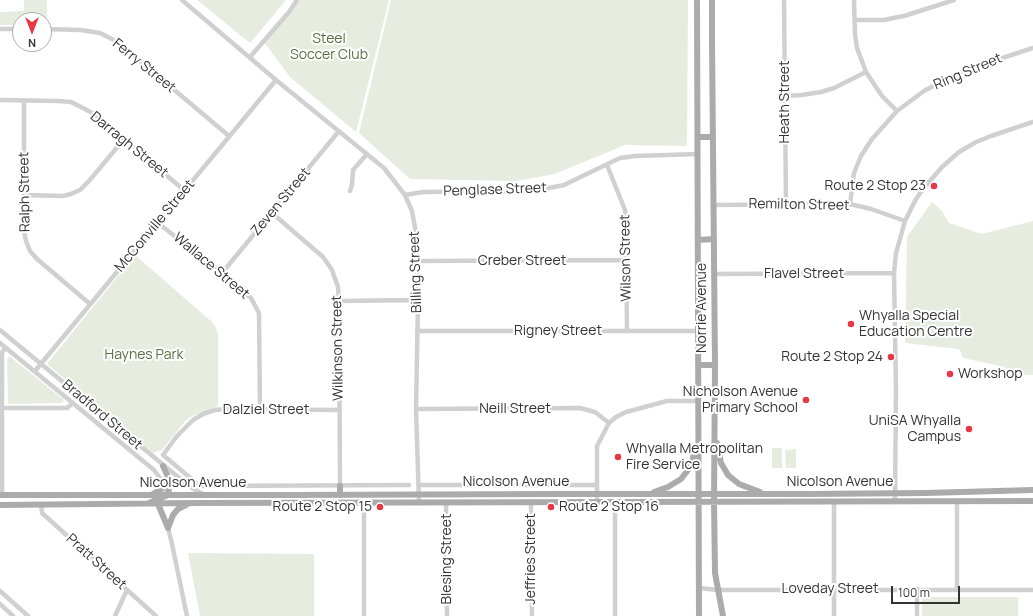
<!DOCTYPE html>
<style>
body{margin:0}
#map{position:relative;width:1033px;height:616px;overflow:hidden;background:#fff;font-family:Manrope,sans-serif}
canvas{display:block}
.north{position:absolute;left:12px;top:12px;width:40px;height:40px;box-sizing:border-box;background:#fff;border:1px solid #adadad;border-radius:50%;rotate:180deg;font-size:11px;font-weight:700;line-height:16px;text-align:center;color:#333}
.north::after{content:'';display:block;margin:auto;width:14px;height:18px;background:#e63946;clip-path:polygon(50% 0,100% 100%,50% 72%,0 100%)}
.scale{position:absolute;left:891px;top:586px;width:69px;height:18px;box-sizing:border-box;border:2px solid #333;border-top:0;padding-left:5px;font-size:12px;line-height:14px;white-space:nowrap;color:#333;-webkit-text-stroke:3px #fff;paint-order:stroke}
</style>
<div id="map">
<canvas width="1033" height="616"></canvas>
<div class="north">N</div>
<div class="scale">100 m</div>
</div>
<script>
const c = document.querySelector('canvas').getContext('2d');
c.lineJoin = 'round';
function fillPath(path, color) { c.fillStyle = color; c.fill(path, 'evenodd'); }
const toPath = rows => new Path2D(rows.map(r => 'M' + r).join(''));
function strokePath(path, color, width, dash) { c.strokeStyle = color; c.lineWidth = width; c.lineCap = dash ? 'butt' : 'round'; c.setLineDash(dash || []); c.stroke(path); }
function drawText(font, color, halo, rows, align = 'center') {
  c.font = font + ' Manrope,sans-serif'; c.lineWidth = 4; c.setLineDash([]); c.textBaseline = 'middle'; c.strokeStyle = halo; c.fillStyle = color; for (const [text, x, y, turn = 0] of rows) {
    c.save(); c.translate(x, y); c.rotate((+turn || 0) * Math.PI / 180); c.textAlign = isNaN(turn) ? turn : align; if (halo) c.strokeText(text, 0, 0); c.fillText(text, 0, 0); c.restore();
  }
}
fillPath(toPath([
 [24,0,47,0,47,25,44,25,44,20,20,20,20,25,0,25,0,12,24,11],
 [197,0,286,0,250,43],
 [300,0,389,0,356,132,290,77,264,42],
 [391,0,688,0,687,146,625,145,555,174,517,181,410,179,359,133],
 [932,202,942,211,949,223,982,234,1033,221,1033,375,1011,375,1005,367,963,358,959,349,905,343,907,237],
 [135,255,212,322,215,326,218,334,218,406,192,416,185,421,162,450,153,453,47,364],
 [9,356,64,400,62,403,8,404,7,360],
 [772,448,782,448,782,468,772,468],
 [796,449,796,468,786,468,785,450],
 [188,553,314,554,314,616,200,616],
 [922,597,1018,597,1018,616,922,616]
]), '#e6ecdf');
strokePath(toPath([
 [182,0,276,80,384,168,405,195,412,211,417,239,418,300,416,409,419,503],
 [784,0,786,204],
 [854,0,855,34,857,48,866,72,882,96,897,111],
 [855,20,884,20,893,18,904,16,954,0],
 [0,29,20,29],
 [44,29,81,30,100,33,112,39,121,45,229,136],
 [250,57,289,12,297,0],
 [786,96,802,95,821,92,834,88,866,72],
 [0,100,58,101,71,102,81,107,94,114,185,191],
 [24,101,24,195,23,226,26,241,30,251,37,259,90,304],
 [607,165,625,210,626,227,627,331],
 [350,191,352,185,353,170,367,154],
 [24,195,63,196,71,194,80,190,89,181,124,139],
 [405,195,423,192,533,191,549,188,564,185,620,158,635,156,698,154],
 [850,204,854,173,861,156,872,139,897,111,924,91,950,77,972,68,1033,48],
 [713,205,850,204,871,209,905,221],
 [272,213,323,257,332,270,338,287,339,301,340,486],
 [158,223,222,273,251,298,259,313,260,410],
 [418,261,626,260],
 [222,273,339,131],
 [714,274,894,273],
 [339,301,418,300],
 [0,330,189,486,199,492,204,494],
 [417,331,698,331],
 [0,343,154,470,160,478,164,489,168,495],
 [35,371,276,80],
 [0,408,67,408,73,403],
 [416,409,580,408,595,412,609,423],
 [163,455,200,486,409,485],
 [163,455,177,436,193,420,203,414,215,410,226,409,339,410],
 [419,485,597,485],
 [1,496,2,494,2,352,6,348],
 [834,502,834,616],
 [895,502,896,390,894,273,896,253,905,221,916,199,923,189,942,167,959,152,976,142,991,136,1033,122],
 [957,502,957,589],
 [364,503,364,616],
 [446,503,447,616],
 [531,503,532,616],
 [597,503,597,446,609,423,616,417,626,412,667,401,698,401],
 [615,503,615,616],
 [41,505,42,513,156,616],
 [168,528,172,544,187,616],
 [699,588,718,590,1033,590],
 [917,589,917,616],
 [0,591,28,616],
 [0,604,13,616],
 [115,616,127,590]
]), '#d0d0d0', 4.5);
strokePath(toPath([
 [697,0,699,616],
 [712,0,712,40,715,365,714,502,715,573,723,616],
 [698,137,713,137],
 [698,240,714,239],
 [698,365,715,365],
 [717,443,721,463,728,475,739,484,760,492],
 [654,492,668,487,681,479,691,466,695,449],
 [153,494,161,489,163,485],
 [0,495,291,495,561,494,809,494,926,493,1033,490],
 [340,495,340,486],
 [149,503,168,495,170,481,163,466],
 [158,504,168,528],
 [0,505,198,503,1033,501],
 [168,528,173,515,178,509,188,504]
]), '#ababab', 6);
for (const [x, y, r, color] of [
 [934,186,4,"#e63946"],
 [851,324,4,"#e63946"],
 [891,357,4,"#e63946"],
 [950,374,4,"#e63946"],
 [806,400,4,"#e63946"],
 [969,429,4,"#e63946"],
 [618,457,4,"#e63946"],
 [380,507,4,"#e63946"],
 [551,507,4,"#e63946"]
]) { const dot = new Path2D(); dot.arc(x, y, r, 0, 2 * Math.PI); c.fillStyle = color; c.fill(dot); strokePath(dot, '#fff', 1.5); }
drawText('14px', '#56703f', '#fff', [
 ["Steel",329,39],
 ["Soccer Club",329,55],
 ["Haynes Park",144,355]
]);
drawText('14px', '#333', '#fff', [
 ["Ferry Street",144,66,39],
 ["Ring Street",968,72,-23],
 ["Heath Street",785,102,-90],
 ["Darragh Street",129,145,39],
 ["Penglase Street",495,190,-2],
 ["Ralph Street",25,192,-91],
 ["Zeven Street",281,202,-50],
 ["Remilton Street",799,205,1],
 ["McConville Street",155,226,-50],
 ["Wilson Street",626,258,-91],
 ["Creber Street",522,261],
 ["Wallace Street",211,266,40],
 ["Billing Street",416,272,-92],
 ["Flavel Street",804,274],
 ["Norrie Avenue",702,308,-90],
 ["Rigney Street",558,331],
 ["Wilkinson Street",338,348,-91],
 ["Neill Street",515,409],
 ["Dalziel Street",266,410],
 ["Bradford Street",102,415,40],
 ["Nicolson Avenue",516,482],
 ["Nicolson Avenue",840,482],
 ["Nicolson Avenue",193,483],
 ["Blesing Street",447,559,-90],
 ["Jeffries Street",531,559,-90],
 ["Pratt Street",96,562,42],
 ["Loveday Street",830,589]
]);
drawText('14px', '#333', '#fff', [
 ["Route 2 Stop 23",926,186],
 ["Whyalla Special",859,316,"left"],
 ["Education Centre",859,332,"left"],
 ["Route 2 Stop 24",883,357],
 ["Workshop",958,374,"left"],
 ["Nicholson Avenue",798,392],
 ["Primary School",798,408],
 ["UniSA Whyalla",961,421],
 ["Campus",961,437],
 ["Whyalla Metropolitan",626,449,"left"],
 ["Fire Service",626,465,"left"],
 ["Route 2 Stop 15",372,507],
 ["Route 2 Stop 16",559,507,"left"]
], 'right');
</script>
